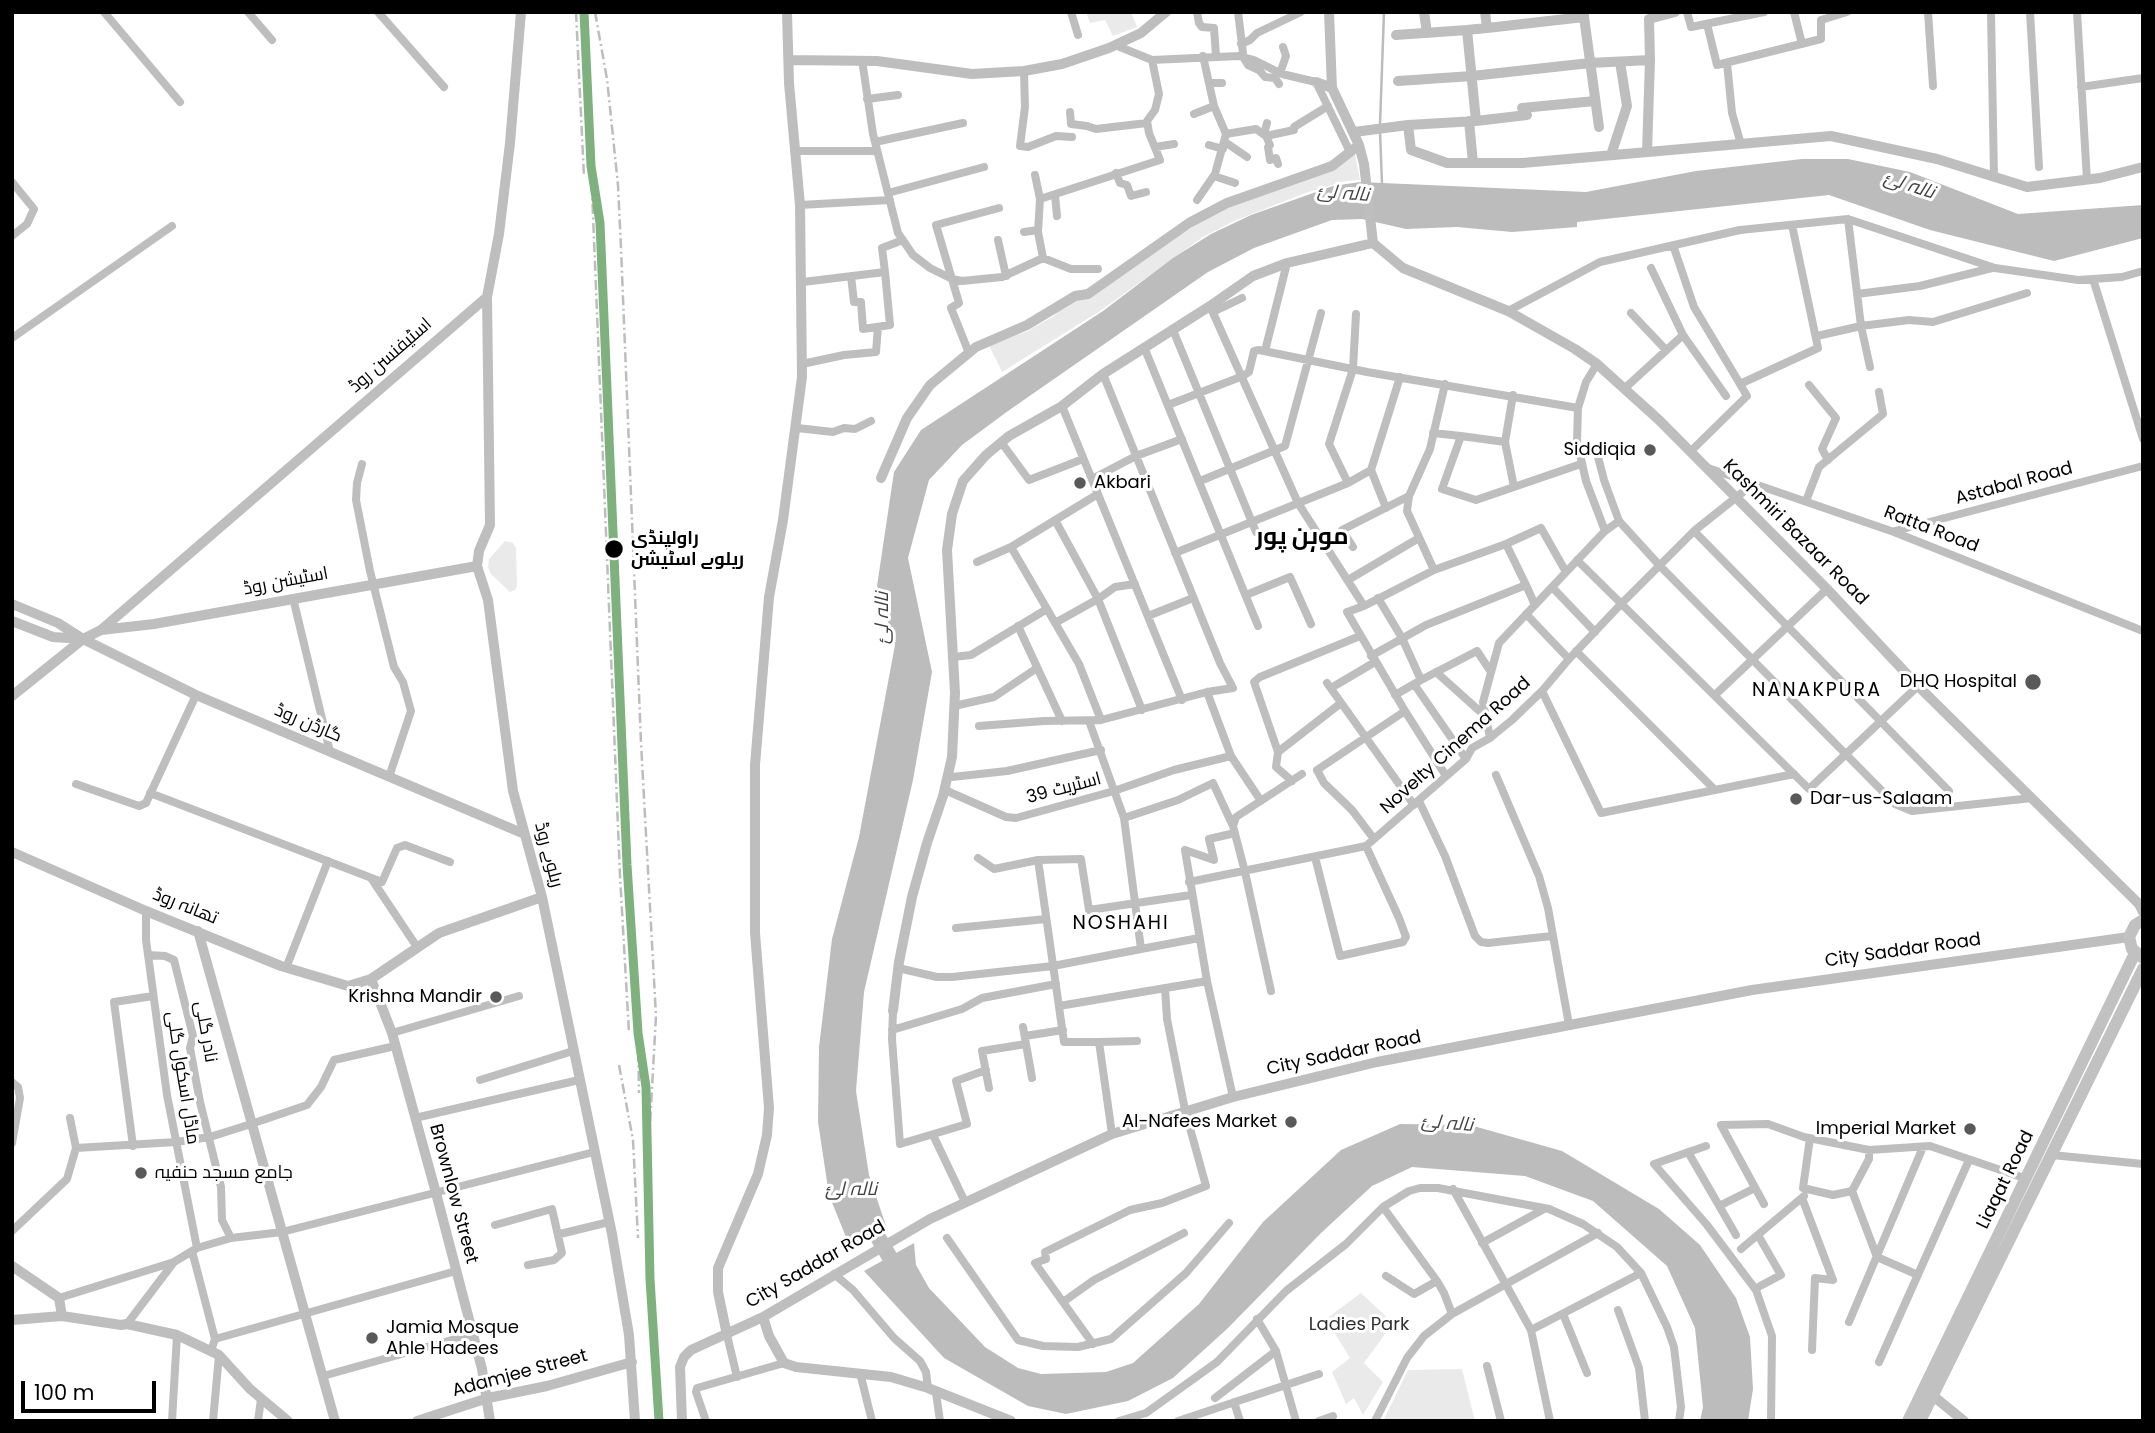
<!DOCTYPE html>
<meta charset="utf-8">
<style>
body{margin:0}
#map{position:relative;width:2155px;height:1433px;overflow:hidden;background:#fff;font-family:Poppins,sans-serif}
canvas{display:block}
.frame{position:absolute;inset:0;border:14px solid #000;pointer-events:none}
.scale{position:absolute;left:21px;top:1381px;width:135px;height:32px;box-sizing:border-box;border:4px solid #000;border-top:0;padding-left:9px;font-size:21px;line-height:24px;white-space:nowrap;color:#000;-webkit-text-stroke:5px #fff;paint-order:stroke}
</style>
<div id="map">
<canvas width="2155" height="1433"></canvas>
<div class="frame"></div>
<div class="scale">100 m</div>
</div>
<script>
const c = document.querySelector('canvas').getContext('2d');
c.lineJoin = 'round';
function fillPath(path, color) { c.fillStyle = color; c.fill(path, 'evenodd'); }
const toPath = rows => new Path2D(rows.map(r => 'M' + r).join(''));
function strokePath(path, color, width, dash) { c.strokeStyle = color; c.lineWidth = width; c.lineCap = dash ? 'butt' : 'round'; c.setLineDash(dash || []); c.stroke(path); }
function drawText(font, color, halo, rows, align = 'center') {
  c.font = font + ' Poppins,Cairo,sans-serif'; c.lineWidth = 6; c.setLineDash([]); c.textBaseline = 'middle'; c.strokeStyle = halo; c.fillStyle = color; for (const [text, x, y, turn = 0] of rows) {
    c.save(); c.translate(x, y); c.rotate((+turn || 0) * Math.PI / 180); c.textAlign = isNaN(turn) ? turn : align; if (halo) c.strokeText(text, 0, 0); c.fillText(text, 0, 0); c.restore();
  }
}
fillPath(toPath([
 [1086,12,1131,12,1137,27,1113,36,1105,20,1090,23],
 [1355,154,1360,180,1346,181,1308,192,1234,221,1203,237,1100,311,1002,372,989,345,1028,331,1054,316,1060,309,1225,207],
 [505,541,513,543,516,548,517,586,515,590,510,592,491,574,488,567,489,559],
 [1361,1293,1393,1323,1364,1363,1383,1382,1363,1415,1354,1398,1346,1404,1332,1372,1350,1358,1326,1319],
 [1462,1369,1475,1421,1383,1421,1408,1370]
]), '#eaeaea');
fillPath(toPath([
 [1802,159,1848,159,1910,172,2018,214,2143,205,2143,238,2054,261,1930,230,1829,195,1577,222,1577,227,1512,232,1457,227,1406,229,1362,219,1332,220,1254,248,1208,272,1008,411,962,445,929,480,908,558,932,672,913,780,864,992,856,1091,869,1175,887,1229,850,1247,829,1195,818,1122,819,1047,832,939,859,837,895,645,877,586,894,472,921,430,1103,311,1173,258,1211,234,1251,215,1333,186,1360,182,1586,192,1696,171],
 [1400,1124,1470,1125,1562,1151,1659,1209,1700,1245,1736,1298,1750,1337,1753,1389,1748,1421,1700,1421,1703,1407,1695,1328,1667,1266,1593,1201,1525,1176,1412,1167,1372,1186,1321,1233,1228,1328,1173,1378,1128,1401,1066,1414,1028,1406,944,1358,864,1271,914,1243,916,1265,929,1288,985,1347,1018,1368,1041,1374,1106,1372,1133,1363,1199,1304,1263,1222,1341,1150]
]), '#bcbcbc');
strokePath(toPath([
 [1380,124,1384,12],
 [1380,131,1382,184]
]), '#bcbcbc', 2.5);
strokePath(toPath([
 [868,1216,872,1227,899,1273]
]), '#bcbcbc', 16);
strokePath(toPath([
 [104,12,180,102],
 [248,12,272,40],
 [378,12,444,87],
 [1071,12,1078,35],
 [1197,12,1199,23,1202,27,1214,28,1216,56],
 [1238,12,1243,53,1239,56],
 [1687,12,1691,27,1764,12],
 [1794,12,1802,44],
 [1928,12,1933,86],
 [1991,12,1994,177],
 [2030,12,2039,167],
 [2077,12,2087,180],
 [1707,24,1717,65,1821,39,1821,20,1847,12],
 [1241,44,1250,40,1257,33,1301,12],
 [1115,45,1152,60,1239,56,1254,60,1282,74,1316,82,1350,152],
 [1243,57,1248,65,1259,70,1265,77,1275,78,1279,84],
 [862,60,873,134,898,233,913,255,930,268,952,279,962,281,1002,277,1043,258,1071,269,1098,269],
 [1727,63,1732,113,1741,144],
 [1024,71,1025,107,1020,146,1028,147,1056,136,1072,137],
 [1280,73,1286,56,1283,47],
 [1210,83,1222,83],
 [2081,87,2143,78],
 [867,99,898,95],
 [1070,112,1071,124,1087,126,1096,129,1147,123],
 [1194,114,1214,106],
 [1226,134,1256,129,1266,136,1294,130,1294,127,1328,106],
 [1264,134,1267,123],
 [1266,136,1270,145,1268,147,1270,160,1276,158,1278,164],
 [875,142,963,123],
 [1225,142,1247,157],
 [1209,145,1223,149],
 [1155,147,1174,144],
 [795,151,877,151],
 [1116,173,1120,183,1127,185,1131,196,1146,192],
 [1035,175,1040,199],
 [1214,176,1235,183],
 [12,182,34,209,27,224,12,236],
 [888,193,984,167],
 [1055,195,1057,216],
 [1197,200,1215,174,1226,134,1214,106,1203,56],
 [800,205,890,200],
 [1848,219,1861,326,1870,367],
 [1024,232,1038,230],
 [998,240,1006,276],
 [1673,245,1694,307,1740,384,1818,348,1792,225],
 [1043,258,1038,232,1040,199,1160,160,1149,133,1147,121,1155,110,1159,94,1152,60],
 [1651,268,1683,335,1726,396],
 [851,276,854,302,861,302,863,329,890,325,885,272],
 [2093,279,2143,439],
 [803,282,885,272,882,248,903,240],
 [1857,294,1920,286,1992,268],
 [1210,306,1298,503,1364,606,1347,612,1405,711,1317,770,1324,783,1352,810,1374,839],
 [1508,311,1600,262,1740,230,1848,219,1995,268,2078,280,2122,277,2143,271],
 [1213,312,1242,298],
 [1631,313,1666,350],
 [1356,314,1353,369,1329,444,1348,483,1371,470,1400,377],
 [1173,330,1256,532],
 [1817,336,1861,326,1909,320,1933,322,2027,293],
 [12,338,172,226],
 [1144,347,1258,626],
 [1265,351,1287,263],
 [969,353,951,308,959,303,936,225,999,208],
 [802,364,844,355,876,352,878,327],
 [1809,385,1836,418,1822,449,1828,460],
 [1624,389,1683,335],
 [1168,405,1243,376,1249,372,1254,351,1259,350,1367,372,1578,408],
 [1062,406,1182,700],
 [797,428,833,432,844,428,855,429,871,421],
 [1433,433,1461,436],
 [1001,442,1029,480,1083,459],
 [1505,442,1513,395],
 [1690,452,1747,396,1740,384],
 [1597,453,1604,480,1619,521],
 [362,464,357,483,356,500,370,571,394,667,403,682,411,711,389,777],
 [1708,468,1894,532,2143,631],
 [1371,470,1386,508],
 [1092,479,1136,456,1182,439],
 [1200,481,1285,446,1321,313],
 [1514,487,1505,442,1461,436,1442,489,1476,500,1581,464],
 [1409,496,1430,449,1445,384],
 [1806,501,1819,467,1883,414,1879,392],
 [1055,520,1098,599,1115,587,1135,584],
 [1605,531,1619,521,1660,566,1895,804,1912,811,2032,798],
 [1694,531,1949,791],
 [1895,531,2143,466],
 [1506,544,1541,528,1566,572],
 [1011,547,1079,664,1101,720],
 [1353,547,1342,530,1409,496,1407,511,1434,570],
 [1175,553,1348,483],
 [1577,560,1809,789,1918,686],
 [977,562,1011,547,1098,494],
 [1348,580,1419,538],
 [1552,587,1595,632],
 [1246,595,1290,577,1311,624],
 [293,598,330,752],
 [1378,598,1402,638,1421,680,1395,695],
 [1364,606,1434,570,1506,544,1526,585],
 [1526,614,1569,659],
 [1148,616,1193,598],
 [1055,623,1098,599,1142,710],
 [1018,626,1062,721],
 [1576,651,1715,790],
 [1371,656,1426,625,1526,585,1535,605],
 [953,657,971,655,1047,609],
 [1436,672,1484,715],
 [1421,680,1477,651,1491,672],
 [1327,683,1414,805],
 [1414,684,1466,759],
 [1331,688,1375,662],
 [1542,691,1601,813,1794,774],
 [1207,692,1231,756,1261,801],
 [1715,695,1827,589],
 [954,706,994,697,1037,668],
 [1405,711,1446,776],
 [1089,721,1124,818,1141,949,1199,938],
 [979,726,1044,721,1101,720,1207,692,1233,688,1220,663,1103,374],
 [1490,738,1483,702,1499,643,1605,531,1586,481,1577,441,1578,408,1586,382,1597,364],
 [1278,752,1341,703],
 [1496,775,1539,876,1548,908,1569,1025],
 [952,777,1007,771,1101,750],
 [1292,781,1276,767,1278,752,1254,682,1260,677,1360,636],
 [76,784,139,806,146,803,196,695],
 [945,790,1006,817,1016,818,1114,791,1174,770,1231,756],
 [150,793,382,882,397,848,405,845,450,862],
 [1419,801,1445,856,1475,936,1481,942,1488,943,1552,936],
 [1124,818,1178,800,1213,783,1233,826],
 [1315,857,1340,956,1403,942,1406,937,1399,918,1366,846],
 [978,858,994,869,1038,860,1081,859,1089,910,1191,895],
 [1038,860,1064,1042,1099,1042,1112,1134],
 [371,878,417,947],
 [1189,882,1366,846,1466,759,1472,748,1490,738,1512,720,1542,691,1569,659,1622,603,1694,531,1753,484],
 [146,911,146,940,167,1095,197,1248],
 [956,928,1046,919],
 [148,955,165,956,174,960,193,1036,190,1048,200,1102,221,1187,222,1220,231,1238],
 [286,968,328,861],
 [898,968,937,977,952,977,1053,966,1141,949],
 [1271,991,1245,872,1233,826,1236,817,1302,774],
 [1059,1006,1207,981],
 [893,1011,892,1039,900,1144,967,1124,956,1081,986,1070],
 [1023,1027,1032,1078],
 [892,1030,962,1009,982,998,1056,984],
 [392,1033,519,996],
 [1025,1036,1063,1030],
 [1099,1042,1137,1041],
 [480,1080,573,1051],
 [12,1082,18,1087,20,1098,12,1143],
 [989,1088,982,1051,1026,1044],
 [1233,1097,1207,981,1185,850,1214,860,1209,839,1235,833],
 [415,1118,579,1080],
 [933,1135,965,1202],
 [1810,1138,1803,1188,1833,1195,1852,1191],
 [133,1146,114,1002,153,996],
 [1706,1146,1654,1164,1707,1225,1756,1290,1772,1336,1771,1421],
 [76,1148,176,1142,210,1137,251,1124,307,1105,321,1087,334,1060,395,1046],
 [1869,1150,1869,1159,1852,1191,1877,1257,1918,1275],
 [1688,1152,1736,1235],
 [2052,1155,2143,1164],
 [1453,1189,1531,1330,1550,1421],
 [1802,1198,1833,1280,1815,1278,1812,1350],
 [1764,1204,1721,1125,1768,1124,1804,1137,1869,1150,1930,1146,2027,1179],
 [1719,1206,1755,1188],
 [495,1225,552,1209,562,1253,554,1260,528,1265],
 [12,1231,67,1179,76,1148,70,1118],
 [560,1234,609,1222],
 [1758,1235,1781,1275,1760,1286],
 [947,1238,1018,1340,1043,1346,1078,1347,1111,1339,1186,1273,1229,1223],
 [1482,1243,1544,1209],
 [1741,1249,1804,1196],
 [192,1251,215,1339,211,1351],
 [834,1274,853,1290,894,1338,920,1361,926,1372,928,1388],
 [1386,1276,1414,1294,1437,1281],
 [59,1298,174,1262],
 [1063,1302,1094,1280,1184,1233],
 [1618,1310,1639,1368,1645,1421],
 [1452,1314,1598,1233],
 [1563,1314,1587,1373],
 [1257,1319,1276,1351,1296,1421],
 [1849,1322,1923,1147],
 [127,1324,174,1262,197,1248,231,1238,282,1232,594,1152],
 [1531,1330,1641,1273],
 [727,1335,737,1377],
 [215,1339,456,1271],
 [1093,1344,1035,1263,1046,1259,1045,1252,1130,1210,1162,1203,1206,1186,1185,1110,1167,1019,1165,988],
 [1879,1362,1969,1160],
 [1487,1366,1501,1421],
 [860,1373,872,1421],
 [323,1376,473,1334],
 [936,1393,940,1421],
 [1215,1398,1276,1351],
 [1234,1402,1240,1421],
 [172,1421,177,1335],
 [213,1421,219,1355],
 [258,1421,261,1399],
 [706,1421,696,1392,697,1388,784,1363],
 [1119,1421,1146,1413,1217,1362,1286,1291,1346,1244,1383,1207,1409,1191,1420,1188,1438,1188,1549,1209,1583,1224,1617,1247,1641,1273,1667,1327,1674,1347,1681,1407,1679,1421],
 [1178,1421,1319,1374],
 [1319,1421,1333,1416],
 [1375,1421,1407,1358,1424,1336,1452,1314,1444,1293,1437,1281,1383,1207]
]), '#bebebe', 8);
strokePath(toPath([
 [1329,12,1332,88,1359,145,1364,164,1373,243],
 [1424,12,1427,33],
 [1584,17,1599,127],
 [1487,28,1584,17,1584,12],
 [1396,35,1467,30],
 [789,60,877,61,972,74,1024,71,1062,64,1109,48,1141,33,1166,12],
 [1398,81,1472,76,1590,63,1650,60,1649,19,1675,12],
 [1316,82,1332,88],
 [1522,108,1595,101],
 [1469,121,1473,163],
 [1476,121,1527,115],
 [1408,125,1476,121,1467,30,1487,28,1485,12],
 [1354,132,1408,125,1411,150,1447,163,1522,163,1831,136,1937,159,2027,187,2100,178,2143,167],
 [1647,152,1650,60],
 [1611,155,1627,106,1620,62],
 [1373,243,1403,268,1508,311,1575,349,1597,364,1659,420,1827,589,1918,686,2139,904,2143,912],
 [487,297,490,525,479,551,477,566,488,600,513,791,542,897,612,1234,629,1335,635,1421],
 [881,478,907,418,930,385,976,347,1027,325,1075,296,1088,294,1189,223,1227,203,1332,166,1359,145],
 [12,604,58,623,83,639,196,695,522,833],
 [12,621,53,637,83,639,101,630,487,297,499,234,510,143,521,12],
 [101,630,154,624,477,566],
 [12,696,83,639],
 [12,852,146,911,281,966,348,986,371,979,439,933,542,897],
 [198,931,335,1421],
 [371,979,392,1033,436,1193,482,1369,490,1421],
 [893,1011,899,962,912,897,927,843,943,796,952,757,955,693,947,550,952,514,963,481,986,455,1009,436,1062,406,1103,374,1210,306,1253,276,1287,263,1373,243],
 [12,1266,59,1298,62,1316],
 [763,1317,769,1336,784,1363,796,1367,891,1377,928,1388,1011,1421],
 [12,1320,62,1316,121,1325,127,1324,177,1335,219,1355,250,1389,288,1421],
 [727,1335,718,1292,718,1268,758,1174,767,1135,769,1108,755,933,755,765,769,597,783,520,802,377,800,205,789,83,787,12],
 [1932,1395,1964,1421],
 [417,1421,488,1398,547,1386,632,1362],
 [682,1421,680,1367,684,1357,691,1350,763,1317,930,1219,1112,1134,1233,1097,1377,1062,1752,990,2129,937]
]), '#bebebe', 10);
strokePath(toPath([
 [2143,920,2135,925,2129,937,2132,949,2143,958],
 [1908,1421,2135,953],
 [1920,1421,2143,969]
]), '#c1c1c1', 12);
strokePath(toPath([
 [576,12,584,177],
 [595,12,607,79,618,185,621,248,641,743,656,1016,648,1161],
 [591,166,620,876,629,1033],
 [638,1033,639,1093],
 [619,1065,633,1140,638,1238]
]), '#bdbdbd', 2.5, [10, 3.5, 2, 3.5]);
strokePath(toPath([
 [584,12,591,166,600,223,627,865,638,1033,646,1087,650,1279,659,1421]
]), '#7fb17f', 9);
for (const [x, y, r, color] of [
 [1650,450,7,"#595959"],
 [1080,483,7,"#595959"],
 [614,549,10,"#000"],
 [2033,682,9,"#595959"],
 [1796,799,7,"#595959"],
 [496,997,7,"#595959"],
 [1291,1122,7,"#595959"],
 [1970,1129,7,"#595959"],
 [141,1173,7,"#595959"],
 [372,1338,7,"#595959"]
]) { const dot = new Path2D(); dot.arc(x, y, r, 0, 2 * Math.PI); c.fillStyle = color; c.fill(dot); strokePath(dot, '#fff', 2.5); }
drawText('18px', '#000', '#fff', [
 ["اسٹیفنسن روڈ",391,356,-41],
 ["Astabal Road",2014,484,-15],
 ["Ratta Road",1931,530,21],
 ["Kashmiri Bazaar Road",1795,533,45],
 ["اسٹیشن روڈ",286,582,-11],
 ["گارڈن روڈ",308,724,23],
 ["Novelty Cinema Road",1456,746,-42],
 ["اسٹریٹ 39",1064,789,-15],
 ["ریلوے روڈ",548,855,75],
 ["تھانہ روڈ",185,907,22],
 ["City Saddar Road",1903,951,-8],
 ["نادر گلی",205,1032,80],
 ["City Saddar Road",1344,1054,-12],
 ["ماڈل اسکول گلی",182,1078,81],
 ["Liaqat Road",2006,1180,-64],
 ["Brownlow Street",453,1194,75],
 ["City Saddar Road",816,1265,-30],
 ["Adamjee Street",520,1374,-15]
]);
drawText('18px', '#000', '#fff', [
 ["Siddiqia",1636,450],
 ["Akbari",1094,483,"left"],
 ["DHQ Hospital",2017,682],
 ["Dar-us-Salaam",1810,799,"left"],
 ["Krishna Mandir",482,997],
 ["Al-Nafees Market",1277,1122],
 ["Imperial Market",1956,1129],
 ["جامع مسجد حنفیہ",155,1173,"left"],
 ["Jamia Mosque",386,1328,"left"],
 ["Ahle Hadees",386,1349,"left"]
], 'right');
drawText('bold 18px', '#000', '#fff', [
 ["راولپنڈی",631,539],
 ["ریلوے اسٹیشن",631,560]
], 'left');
drawText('18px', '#2f2f2f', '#fff', [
 ["Ladies Park",1359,1325]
]);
drawText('italic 19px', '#404040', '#fff', [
 ["نالہ لئ",1909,186,18],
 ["نالہ لئ",1343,194,5],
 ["نالہ لئ",883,618,-90],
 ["نالہ لئ",1447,1124,5],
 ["نالہ لئ",851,1190]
]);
c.letterSpacing = '2px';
drawText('19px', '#000', '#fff', [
 ["NANAKPURA",1817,691],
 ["NOSHAHI",1121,924]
]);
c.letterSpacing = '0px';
drawText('bold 24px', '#000', '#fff', [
 ["موہن پور",1302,538]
]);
</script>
